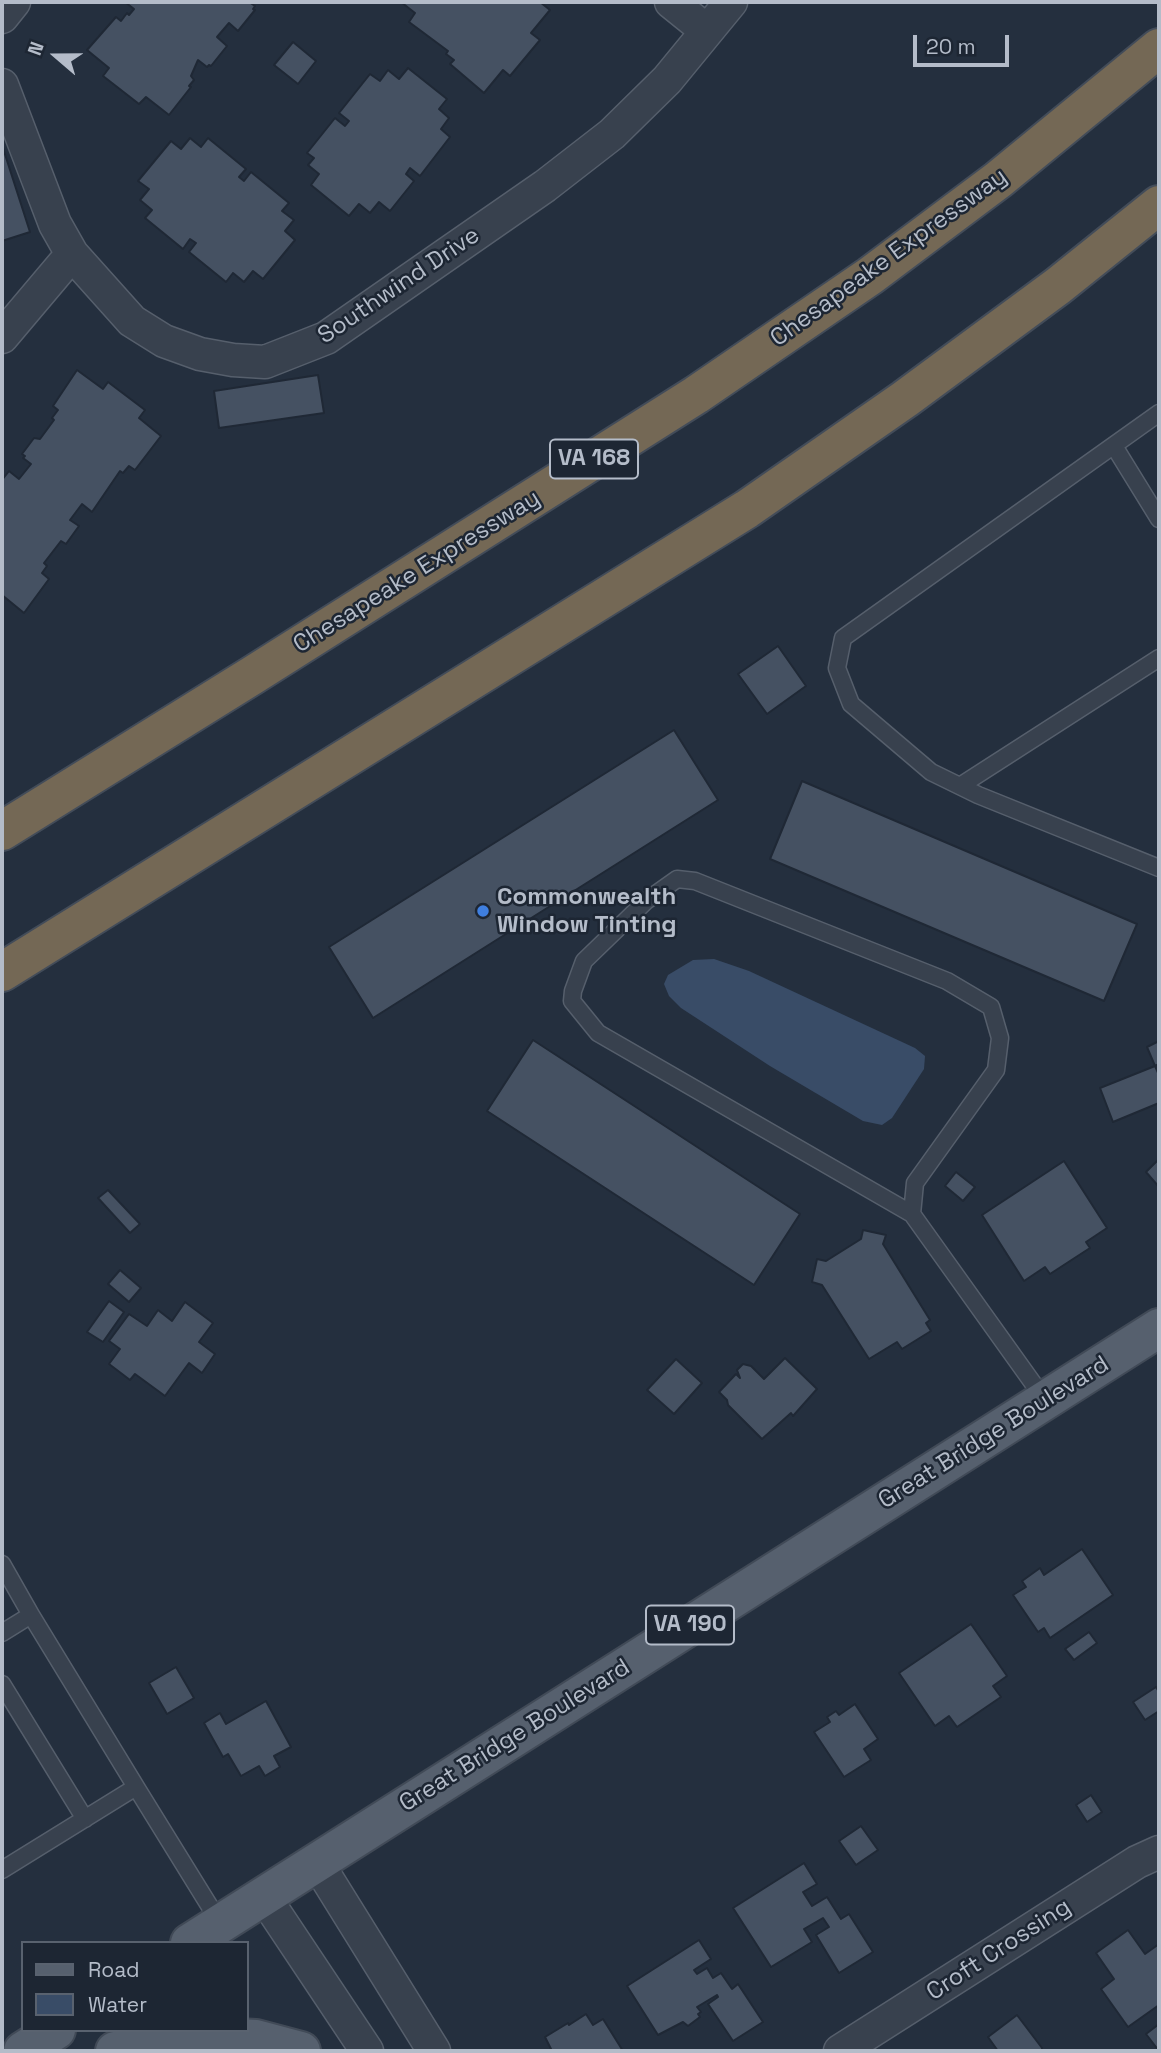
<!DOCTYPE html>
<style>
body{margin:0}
#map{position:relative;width:1161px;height:2053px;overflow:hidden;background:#242f3e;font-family:"Space Grotesk",sans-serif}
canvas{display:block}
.frame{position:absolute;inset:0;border:4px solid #b4bcc9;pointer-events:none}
.legend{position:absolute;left:21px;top:1941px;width:228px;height:91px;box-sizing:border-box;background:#1d2633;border:2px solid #59626f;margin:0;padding:9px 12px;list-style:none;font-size:21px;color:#b4bcc9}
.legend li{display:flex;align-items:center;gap:14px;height:35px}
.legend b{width:35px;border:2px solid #59626f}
.north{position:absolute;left:21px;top:21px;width:70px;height:70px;-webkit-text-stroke:5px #1d2633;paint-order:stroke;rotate:290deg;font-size:19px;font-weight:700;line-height:28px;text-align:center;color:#b4bcc9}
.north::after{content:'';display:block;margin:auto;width:24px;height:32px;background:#b4bcc9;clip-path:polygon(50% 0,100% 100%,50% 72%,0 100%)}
.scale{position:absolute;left:913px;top:35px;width:96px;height:32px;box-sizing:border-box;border:4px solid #b4bcc9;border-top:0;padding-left:9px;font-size:21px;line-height:24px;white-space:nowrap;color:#b4bcc9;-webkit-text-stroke:5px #1d2633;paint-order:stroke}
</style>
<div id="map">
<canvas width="1161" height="2053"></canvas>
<div class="frame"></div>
<ul class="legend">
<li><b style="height:9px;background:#56606e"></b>Road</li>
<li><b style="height:19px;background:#394c67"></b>Water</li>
</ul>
<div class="north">N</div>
<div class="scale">20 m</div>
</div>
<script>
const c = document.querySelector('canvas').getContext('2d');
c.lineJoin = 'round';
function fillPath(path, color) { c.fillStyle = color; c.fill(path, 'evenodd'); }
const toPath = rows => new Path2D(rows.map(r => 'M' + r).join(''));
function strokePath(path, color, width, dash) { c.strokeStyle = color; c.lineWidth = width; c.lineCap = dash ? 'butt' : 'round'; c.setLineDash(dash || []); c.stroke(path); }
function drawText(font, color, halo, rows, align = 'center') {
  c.font = font + ' "Space Grotesk",sans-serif'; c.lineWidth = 5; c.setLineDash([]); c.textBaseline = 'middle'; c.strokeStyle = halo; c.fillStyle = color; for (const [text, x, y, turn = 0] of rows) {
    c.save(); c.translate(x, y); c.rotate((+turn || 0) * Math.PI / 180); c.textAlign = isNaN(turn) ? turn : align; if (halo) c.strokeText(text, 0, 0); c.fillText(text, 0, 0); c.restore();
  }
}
fillPath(toPath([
 [714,959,749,971,915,1048,925,1056,924,1069,892,1118,882,1125,863,1121,770,1066,681,1008,669,996,664,984,668,975,693,960]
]), '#394c67');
const building = toPath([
 [125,2,249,2,255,6,253,9,255,10,238,31,229,23,217,37,227,46,211,66,209,65,207,67,198,60,191,76,194,80,189,86,191,87,169,115,146,97,139,104,103,76,109,68,87,50,116,17,121,21,127,13,129,15,134,9,125,2],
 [401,2,540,2,550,10,531,33,540,40,510,76,503,70,484,93,450,64,454,60,446,54,448,51,409,22,415,13,401,2],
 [293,42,316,61,298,84,274,65,293,42],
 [408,68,447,99,439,109,449,118,441,129,450,137,420,176,410,168,406,174,414,181,390,211,379,202,370,213,359,204,349,216,311,185,319,174,308,165,314,158,307,153,335,118,345,126,349,121,339,113,370,74,380,81,388,70,399,79,408,68],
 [190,138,201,147,208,138,246,169,239,177,244,181,251,172,289,203,282,211,294,220,285,231,295,240,263,279,253,271,244,282,233,273,226,282,189,252,196,243,190,239,183,249,145,218,152,210,140,200,149,189,138,181,171,141,181,149,190,138],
 [2,145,30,232,2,241,2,145],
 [77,370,103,389,108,382,145,410,139,418,161,436,135,470,129,466,123,473,120,471,92,512,82,504,70,520,79,526,66,544,61,541,44,563,47,566,42,573,49,579,24,613,2,595,2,480,9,471,19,479,31,464,23,458,25,456,22,454,34,438,40,439,54,420,52,418,58,410,53,406,77,370],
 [318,375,324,413,219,428,214,391,318,375],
 [778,646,806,686,767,714,738,674,778,646],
 [674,730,718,800,373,1018,329,947,674,730],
 [802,781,1137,924,1104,1001,770,859,802,781],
 [533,1040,800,1214,754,1285,487,1111,533,1040],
 [1159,1041,1159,1064,1155,1066,1147,1047,1159,1041],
 [1155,1066,1159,1075,1159,1103,1113,1122,1100,1088,1155,1066],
 [1159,1159,1159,1187,1146,1172,1159,1159],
 [1064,1161,1107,1228,1086,1242,1090,1248,1050,1274,1045,1267,1024,1281,982,1215,1064,1161],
 [956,1172,975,1187,963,1201,945,1186,956,1172],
 [108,1190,140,1224,130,1233,98,1198,108,1190],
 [863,1230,886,1235,883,1244,930,1320,926,1323,931,1331,902,1349,897,1342,869,1359,822,1285,812,1282,817,1259,826,1261,861,1239,863,1230],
 [120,1270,141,1288,129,1302,108,1284,120,1270],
 [109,1301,124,1312,103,1342,87,1332,109,1301],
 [185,1302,213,1323,199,1342,215,1354,202,1373,189,1363,165,1396,135,1374,130,1380,109,1364,120,1349,109,1341,129,1314,147,1326,158,1310,172,1321,185,1302],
 [785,1358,817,1389,793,1416,791,1413,762,1439,728,1405,727,1400,719,1392,736,1374,740,1378,737,1370,743,1364,751,1366,764,1379,785,1358],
 [676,1359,702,1383,674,1414,647,1390,676,1359],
 [1082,1549,1113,1595,1050,1638,1044,1628,1038,1632,1013,1595,1026,1587,1022,1581,1040,1568,1044,1575,1082,1549],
 [971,1624,1007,1676,993,1686,1001,1697,957,1727,949,1716,935,1726,899,1673,971,1624],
 [1089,1632,1097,1643,1074,1660,1065,1649,1089,1632],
 [176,1667,194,1698,167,1714,149,1683,176,1667],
 [1156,1687,1159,1692,1159,1711,1145,1720,1133,1702,1156,1687],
 [266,1701,291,1747,274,1756,280,1767,265,1776,259,1766,241,1776,228,1754,223,1757,204,1723,220,1713,226,1724,266,1701],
 [855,1704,878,1739,864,1749,871,1760,844,1777,814,1732,830,1722,827,1717,836,1711,839,1715,855,1704],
 [1091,1795,1102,1812,1087,1822,1076,1805,1091,1795],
 [861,1826,878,1850,856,1865,839,1841,861,1826],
 [804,1863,817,1884,803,1892,812,1906,827,1897,841,1919,849,1914,873,1952,839,1973,816,1935,829,1927,823,1918,804,1929,812,1942,771,1967,733,1908,804,1863],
 [1128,1930,1145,1954,1159,1944,1159,2005,1128,2027,1101,1989,1114,1979,1096,1953,1128,1930],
 [699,1940,711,1959,694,1970,697,1974,707,1968,713,1978,721,1973,732,1989,738,1984,763,2022,733,2041,708,2004,718,1997,717,1995,697,2007,701,2012,698,2014,700,2017,688,2026,683,2022,658,2035,627,1986,699,1940],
 [586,2014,593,2025,603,2019,623,2051,627,2051,552,2051,545,2037,568,2023,569,2025,586,2014],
 [1017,2015,1042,2048,1042,2051,998,2051,988,2037,1017,2015],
 [1159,2024,1159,2051,1146,2034,1159,2024]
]);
fillPath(building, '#455162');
strokePath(building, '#1f2835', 2);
const service = toPath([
 [1159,413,843,638,837,668,851,704,931,772,978,795,1159,868],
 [1114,446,1159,519],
 [960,786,1159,658],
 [912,1214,598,1033,572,1001,573,991,584,961,646,901,677,879,695,881,947,981,991,1007,1000,1038,996,1070,915,1183,912,1214,1045,1400],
 [2,1564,31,1615],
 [2,1633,31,1615,136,1787],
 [2,1684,85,1819],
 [2,1870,136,1787,220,1923]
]);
const minor = toPath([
 [671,2,707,31],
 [2,17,14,2],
 [2,85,55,224,72,254,132,321,164,341,200,354,233,360,265,362,326,338,545,186,612,134,667,80,731,2],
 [2,337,72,254],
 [316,1861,434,2051],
 [263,1895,367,2051],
 [840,2051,1137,1862,1159,1852]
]);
const primary = toPath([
 [190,1943,1159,1328],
 [23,2051,56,2030],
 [115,2051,202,2036,256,2039,301,2051]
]);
const motorway = toPath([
 [2,831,253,675,696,395,870,276,998,180,1159,48],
 [2,972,747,509,905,399,1058,286,1159,205]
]);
strokePath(service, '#565f6c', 19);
strokePath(minor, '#565f6c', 35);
strokePath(primary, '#414a57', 42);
strokePath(motorway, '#434c59', 42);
strokePath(service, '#38414e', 16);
strokePath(minor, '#38414e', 32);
strokePath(primary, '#56606e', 38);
strokePath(motorway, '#746855', 38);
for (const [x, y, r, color] of [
 [483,911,7,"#3f7fe0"]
]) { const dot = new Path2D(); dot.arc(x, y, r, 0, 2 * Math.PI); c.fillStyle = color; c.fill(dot); strokePath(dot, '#1d2633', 2.5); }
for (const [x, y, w] of [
 [594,459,88],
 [690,1625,88]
]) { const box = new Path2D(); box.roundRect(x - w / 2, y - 19.5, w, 39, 5); c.fillStyle = '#1d2633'; c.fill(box); strokePath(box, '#b4bcc9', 2); }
drawText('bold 23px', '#b4bcc9', null, [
 ["VA 168",594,459],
 ["VA 190",690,1625]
]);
drawText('24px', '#b4bcc9', '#1d2633', [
 ["Chesapeake Expressway",889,258,-36],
 ["Southwind Drive",399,286,-34],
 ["Chesapeake Expressway",417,572,-32],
 ["Great Bridge Boulevard",994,1433,-32],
 ["Great Bridge Boulevard",515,1736,-32],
 ["Croft Crossing",999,1950,-33]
]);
drawText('bold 24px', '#b4bcc9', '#1d2633', [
 ["Commonwealth",497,897],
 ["Window Tinting",497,925]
], 'left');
</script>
